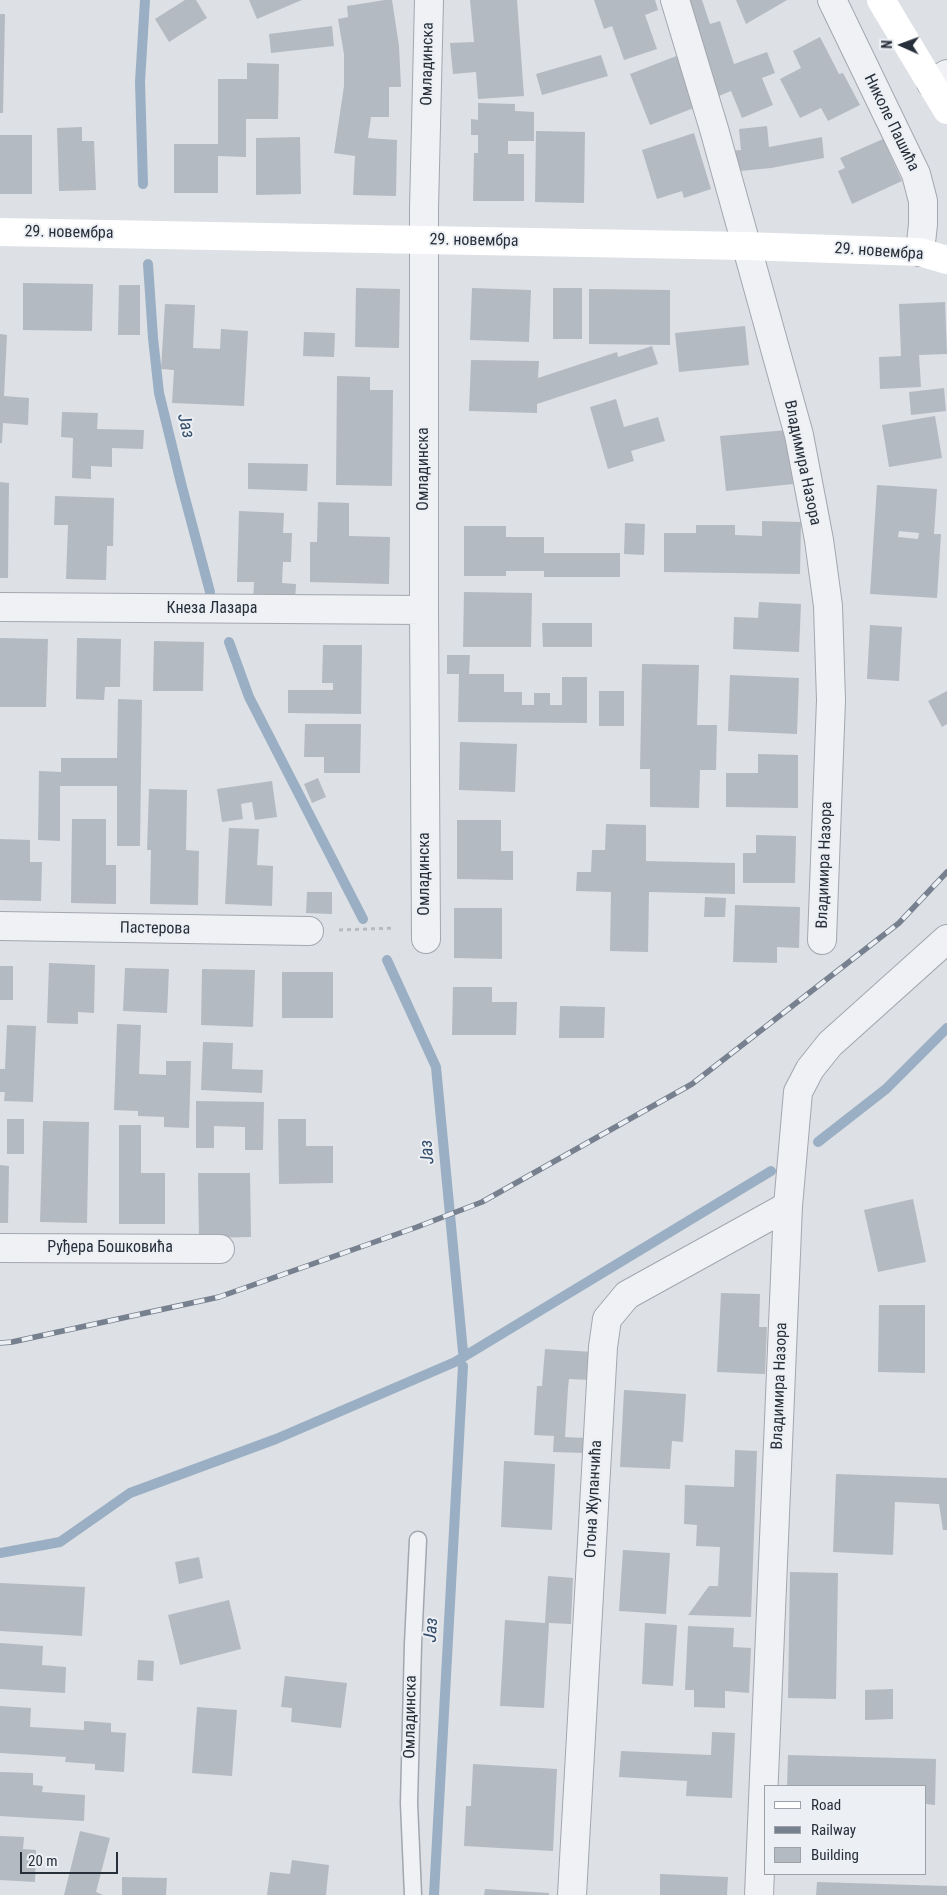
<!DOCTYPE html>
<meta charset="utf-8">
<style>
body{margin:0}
#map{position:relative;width:947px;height:1895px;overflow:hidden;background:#dde0e5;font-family:"Roboto Condensed",sans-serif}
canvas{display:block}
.legend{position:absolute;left:764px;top:1785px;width:162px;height:90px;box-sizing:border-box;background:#eceff3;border:1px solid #9da2a9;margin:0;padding:6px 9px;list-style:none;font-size:15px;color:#272f3b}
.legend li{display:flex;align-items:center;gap:10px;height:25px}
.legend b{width:25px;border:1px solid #9da2a9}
.north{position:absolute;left:877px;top:20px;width:50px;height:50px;-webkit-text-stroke:4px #eceff3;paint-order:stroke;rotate:272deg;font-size:14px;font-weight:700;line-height:20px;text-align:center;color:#272f3b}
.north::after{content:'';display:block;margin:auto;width:18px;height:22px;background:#272f3b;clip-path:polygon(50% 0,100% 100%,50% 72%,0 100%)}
.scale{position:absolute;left:20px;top:1852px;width:98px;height:22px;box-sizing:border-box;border:2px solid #272f3b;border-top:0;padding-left:6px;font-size:15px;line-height:18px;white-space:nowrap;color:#272f3b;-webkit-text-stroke:4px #eceff3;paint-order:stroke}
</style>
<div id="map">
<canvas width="947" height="1895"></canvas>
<ul class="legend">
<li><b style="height:6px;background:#fff"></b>Road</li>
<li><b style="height:6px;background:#77808e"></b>Railway</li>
<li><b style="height:14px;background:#b4bac2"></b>Building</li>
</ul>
<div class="north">N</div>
<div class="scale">20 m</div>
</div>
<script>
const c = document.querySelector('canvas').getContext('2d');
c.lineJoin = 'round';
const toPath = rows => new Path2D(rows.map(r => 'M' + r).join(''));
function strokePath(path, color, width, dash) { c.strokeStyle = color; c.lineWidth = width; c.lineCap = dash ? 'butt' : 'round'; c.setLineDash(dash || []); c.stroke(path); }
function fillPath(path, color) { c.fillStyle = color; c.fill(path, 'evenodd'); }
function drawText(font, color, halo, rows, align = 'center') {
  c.font = font + ' "Roboto Condensed",sans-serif'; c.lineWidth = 4; c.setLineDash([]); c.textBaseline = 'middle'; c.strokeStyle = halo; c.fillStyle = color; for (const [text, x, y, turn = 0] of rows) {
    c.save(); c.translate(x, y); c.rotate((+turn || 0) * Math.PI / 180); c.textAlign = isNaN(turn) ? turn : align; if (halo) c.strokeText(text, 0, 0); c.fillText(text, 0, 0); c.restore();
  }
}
strokePath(toPath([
 [143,184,140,82,145,0],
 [148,264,153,338,159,393,181,483,210,592],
 [229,642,249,697,363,919],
 [387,960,436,1067,463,1352],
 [818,1142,886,1089,947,1028],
 [0,1553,60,1542,130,1493,276,1439,455,1362,771,1171],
 [434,1895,463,1366]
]), '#9aafc3', 10);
fillPath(toPath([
 [185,0,196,0,207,18,169,42,155,19],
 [249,0,302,0,257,19],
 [385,0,392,0,399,46,401,87,389,87,389,117,371,117,368,138,397,140,396,196,353,195,355,156,334,153,344,86,344,54,338,19,348,17,347,6],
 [470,0,517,0,524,96,478,99,476,72,453,74,450,43,474,42],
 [594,0,655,0,658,10,645,15,657,49,624,60,612,26,604,29],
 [681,0,702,0,710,24,720,21,734,64,767,52,775,73,762,78,773,105,742,118,731,91,714,98],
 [736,0,787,0,746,24],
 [0,14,5,14,3,113,0,113],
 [332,26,334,46,271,53,269,34],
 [820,37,839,74,843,73,860,105,828,121,821,108,800,118,780,79,801,68,793,51],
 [601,55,608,76,542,95,536,74],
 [679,55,699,106,650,125,630,74],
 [247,63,279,64,278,119,246,119,246,157,218,156,218,193,174,193,174,144,218,144,218,79,247,79],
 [478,103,515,104,515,111,534,112,534,141,508,141,508,154,524,154,524,201,473,201,474,153,478,153,478,135,471,135,471,119,478,120],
 [767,126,769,147,822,137,824,158,771,168,730,172,728,151,741,150,739,129],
 [82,127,82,141,94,141,96,190,59,191,57,128],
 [536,131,585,132,584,203,535,202],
 [694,133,711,189,684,198,682,191,657,199,642,150],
 [0,135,32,135,32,194,0,194],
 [300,137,301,194,256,195,256,138],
 [883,139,902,181,852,204,838,171,845,168,840,158],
 [23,283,93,284,92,331,23,330],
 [119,285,140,285,140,335,118,335],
 [356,288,400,289,399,348,355,347],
 [472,288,531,290,529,342,470,340],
 [553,288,582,288,582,339,553,339],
 [589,289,670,290,670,345,589,344],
 [945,302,947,354,919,355,921,387,880,389,879,357,901,356,899,304],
 [165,304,195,305,193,348,220,349,221,329,248,331,244,406,172,403,174,370,161,369],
 [745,326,749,365,679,372,675,333],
 [304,332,335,333,334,357,303,356],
 [0,334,7,335,4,396,29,398,28,425,3,423,2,443,0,443],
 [652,346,658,364,537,404,537,413,469,411,471,360,539,361,538,378,617,352,618,357],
 [337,376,370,377,370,390,393,390,392,486,336,485],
 [944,388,946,411,911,415,909,392],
 [616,399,624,427,658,417,665,441,631,451,634,461,608,469,590,407],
 [62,412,98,413,97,429,144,430,143,449,112,448,112,467,91,466,91,479,72,478,73,438,61,437],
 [935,416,942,458,889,467,882,425],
 [787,430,793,484,726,491,720,436],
 [248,463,308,464,307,491,248,489],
 [0,482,9,483,8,578,0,578],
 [877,485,937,489,934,534,941,534,937,598,870,594],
 [899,531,919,533,918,539,898,537],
 [55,496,114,498,113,546,107,546,106,580,66,579,68,525,54,525],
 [318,502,349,503,349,536,390,537,389,584,310,582,310,542,317,542],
 [239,511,284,513,283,533,292,533,291,562,283,562,282,583,296,584,295,604,253,603,254,582,237,582],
 [762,521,801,522,800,574,664,572,664,533,696,533,696,525,735,525,735,535,762,536],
 [625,523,645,524,644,555,624,554],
 [464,526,506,526,506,537,544,537,544,553,620,553,620,577,544,577,544,571,506,571,506,576,464,576],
 [464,592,532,593,531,647,463,647],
 [759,602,801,604,799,652,733,649,734,617,758,618],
 [542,623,592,623,592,647,543,647],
 [870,625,902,627,899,681,867,679],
 [0,638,48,639,46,707,0,707],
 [77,638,121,639,120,687,105,687,104,700,76,699],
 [154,641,204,642,203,691,153,691],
 [323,645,362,645,361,714,288,713,288,690,333,690,333,683,322,683],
 [447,655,470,655,469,674,504,674,504,692,522,692,522,705,534,705,534,693,550,693,550,705,562,705,562,677,587,677,587,723,458,722,459,674,447,674],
 [642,664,699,665,697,725,717,725,716,770,700,770,699,808,650,807,650,769,640,769],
 [730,675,799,678,797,734,728,731],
 [599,691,624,691,624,726,599,726],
 [947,691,947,724,942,727,928,701],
 [118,699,142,700,140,846,117,846,117,786,60,786,60,841,38,840,39,771,61,772,61,758,117,758],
 [305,724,361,724,360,773,324,773,324,757,304,757],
 [460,742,517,744,515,792,459,790],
 [758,754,798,755,798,808,726,807,726,773,758,773],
 [318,778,326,797,312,803,304,784],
 [272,781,277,817,255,820,252,802,241,804,243,819,222,822,217,789],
 [149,789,187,790,186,850,199,851,198,905,150,904,151,850,147,850],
 [72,819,106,819,106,865,116,865,116,904,71,903],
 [457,820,501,820,501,851,513,851,513,880,457,879],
 [606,824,646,825,646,861,735,863,735,894,649,892,648,952,610,951,611,892,576,891,577,872,591,872,592,850,605,850],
 [229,828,259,829,257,865,273,866,272,906,225,904],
 [756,835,796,836,795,883,743,883,743,853,756,853],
 [0,839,30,840,30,862,42,862,41,901,0,900],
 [307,892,332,892,332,914,306,913],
 [705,897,726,898,725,917,704,917],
 [735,905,800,907,799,948,777,947,777,963,733,962],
 [454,908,502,908,502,959,454,958],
 [49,963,95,965,94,1013,78,1012,78,1024,47,1023],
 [0,966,13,966,13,1000,0,1000],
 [125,968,169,969,167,1013,123,1011],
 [202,969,255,970,253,1027,201,1025],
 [282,972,333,972,333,1018,282,1018],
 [453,987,492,987,492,1002,517,1002,516,1035,452,1035],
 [560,1006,605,1007,604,1038,559,1038],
 [117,1024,141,1025,139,1074,166,1075,166,1061,191,1061,189,1128,164,1127,164,1117,138,1116,138,1111,114,1110],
 [7,1025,36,1026,33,1102,4,1101,5,1092,0,1092,0,1069,5,1069],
 [203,1042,233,1043,232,1069,263,1070,262,1093,201,1090],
 [196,1101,264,1102,263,1150,245,1150,245,1127,214,1126,214,1148,196,1148],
 [7,1119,24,1119,24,1154,7,1154],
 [278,1119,306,1119,306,1146,333,1146,333,1183,279,1184],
 [43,1121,89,1122,87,1223,40,1222],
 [119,1125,141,1125,141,1173,165,1173,165,1224,119,1224],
 [0,1165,9,1166,8,1223,0,1223],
 [198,1173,250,1173,251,1237,199,1238],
 [913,1199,926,1262,878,1272,864,1210],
 [721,1293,760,1294,759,1327,767,1327,765,1374,717,1372],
 [879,1305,925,1305,925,1373,878,1372],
 [545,1349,593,1352,590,1380,569,1379,568,1388,565,1437,586,1438,585,1453,553,1452,554,1436,534,1435,537,1386,542,1386],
 [624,1390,686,1394,683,1442,672,1441,670,1469,620,1467],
 [735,1450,757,1451,751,1617,688,1615,709,1586,718,1586,720,1547,696,1546,697,1525,684,1524,685,1485,734,1487],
 [504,1461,555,1464,552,1530,501,1527],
 [836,1474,947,1478,947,1530,943,1530,939,1504,895,1502,893,1555,833,1552],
 [623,1550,670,1553,666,1614,619,1611],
 [199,1557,203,1578,179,1584,175,1562],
 [790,1572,838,1573,836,1699,788,1698],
 [548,1576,573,1578,571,1624,549,1623,544,1708,500,1706,505,1620,545,1623],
 [0,1583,85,1587,82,1636,0,1631],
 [229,1600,241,1649,180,1665,168,1615],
 [645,1623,677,1625,673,1686,642,1684],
 [688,1626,734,1628,733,1647,751,1648,749,1693,725,1691,725,1708,694,1707,694,1690,685,1690],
 [0,1643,43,1646,42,1665,66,1667,65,1693,0,1689],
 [138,1660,154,1661,153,1681,137,1680],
 [285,1676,347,1683,341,1728,291,1722,292,1708,281,1707],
 [893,1689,893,1719,865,1720,865,1690],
 [0,1706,31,1708,30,1727,84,1730,84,1721,111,1723,111,1732,126,1733,124,1772,95,1770,95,1764,65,1762,66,1757,0,1753],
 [197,1707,237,1710,232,1776,192,1773],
 [712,1732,735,1733,732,1798,686,1796,687,1781,619,1777,621,1751,711,1755],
 [788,1755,936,1759,935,1805,926,1804,926,1786,787,1786],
 [473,1764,557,1769,553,1851,464,1846,466,1806,471,1806],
 [0,1772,33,1773,33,1785,43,1786,42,1792,85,1795,84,1821,0,1816],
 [80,1831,110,1838,96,1892,103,1895,64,1895],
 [0,1836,24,1837,23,1849,36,1850,35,1882,0,1880],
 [292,1860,329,1865,326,1895,267,1895,270,1872,290,1874],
 [660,1874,728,1877,727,1895,660,1895],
 [122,1877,167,1878,166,1895,122,1895],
 [817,1882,947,1886,947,1895,816,1895],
 [485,1889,549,1893,549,1895,484,1895]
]), '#b4bac2');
const lane = toPath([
 [413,1895,409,1803,413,1644,418,1540]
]);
const street = toPath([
 [675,0,714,129,799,435,819,540,828,606,831,700,822,940],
 [832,0,916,174,923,201,923,224,920,252],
 [931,83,947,74],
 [0,607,424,610],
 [0,926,309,931],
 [426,939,424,610,424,209,429,0],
 [0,1248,220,1249],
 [572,1895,603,1347,607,1319,627,1295,788,1206],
 [759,1895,788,1206,798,1092,810,1069,830,1044,947,939]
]);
strokePath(lane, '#a3a7af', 19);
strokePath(street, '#a3a7af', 30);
strokePath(toPath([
 [339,930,395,928]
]), '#b7bbc0', 3, [4, 4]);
strokePath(lane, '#eff1f4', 16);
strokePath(street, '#eff1f4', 28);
strokePath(toPath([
 [881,0,947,110],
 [0,232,745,246,920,252,947,260]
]), '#fff', 28);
const rail = toPath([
 [0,1343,12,1342,219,1297,417,1227,482,1202,692,1084,899,923,947,872]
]);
strokePath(rail, '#77808e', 5.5);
strokePath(rail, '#eceff3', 4, [11]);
drawText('16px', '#272f3b', '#eceff3', [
 ["Омладинска",428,64,-89],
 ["Николе Пашића",891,123,64],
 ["29. новембра",69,233,1],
 ["29. новембра",474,241,1],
 ["29. новембра",879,252,4],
 ["Владимира Назора",802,463,78],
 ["Омладинска",424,469,-90],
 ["Кнеза Лазара",212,609],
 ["Владимира Назора",825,865,-88],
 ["Омладинска",425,874,-90],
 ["Пастерова",155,929,1],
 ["Руђера Бошковића",110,1248],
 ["Владимира Назора",780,1386,-88],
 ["Отона Жупанчића",594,1499,-87],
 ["Омладинска",411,1717,-89]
]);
drawText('italic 18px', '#354e6b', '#eceff3', [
 ["Јаз",185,426,76],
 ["Јаз",428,1152,-95],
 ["Јаз",432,1630,-87]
]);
</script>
